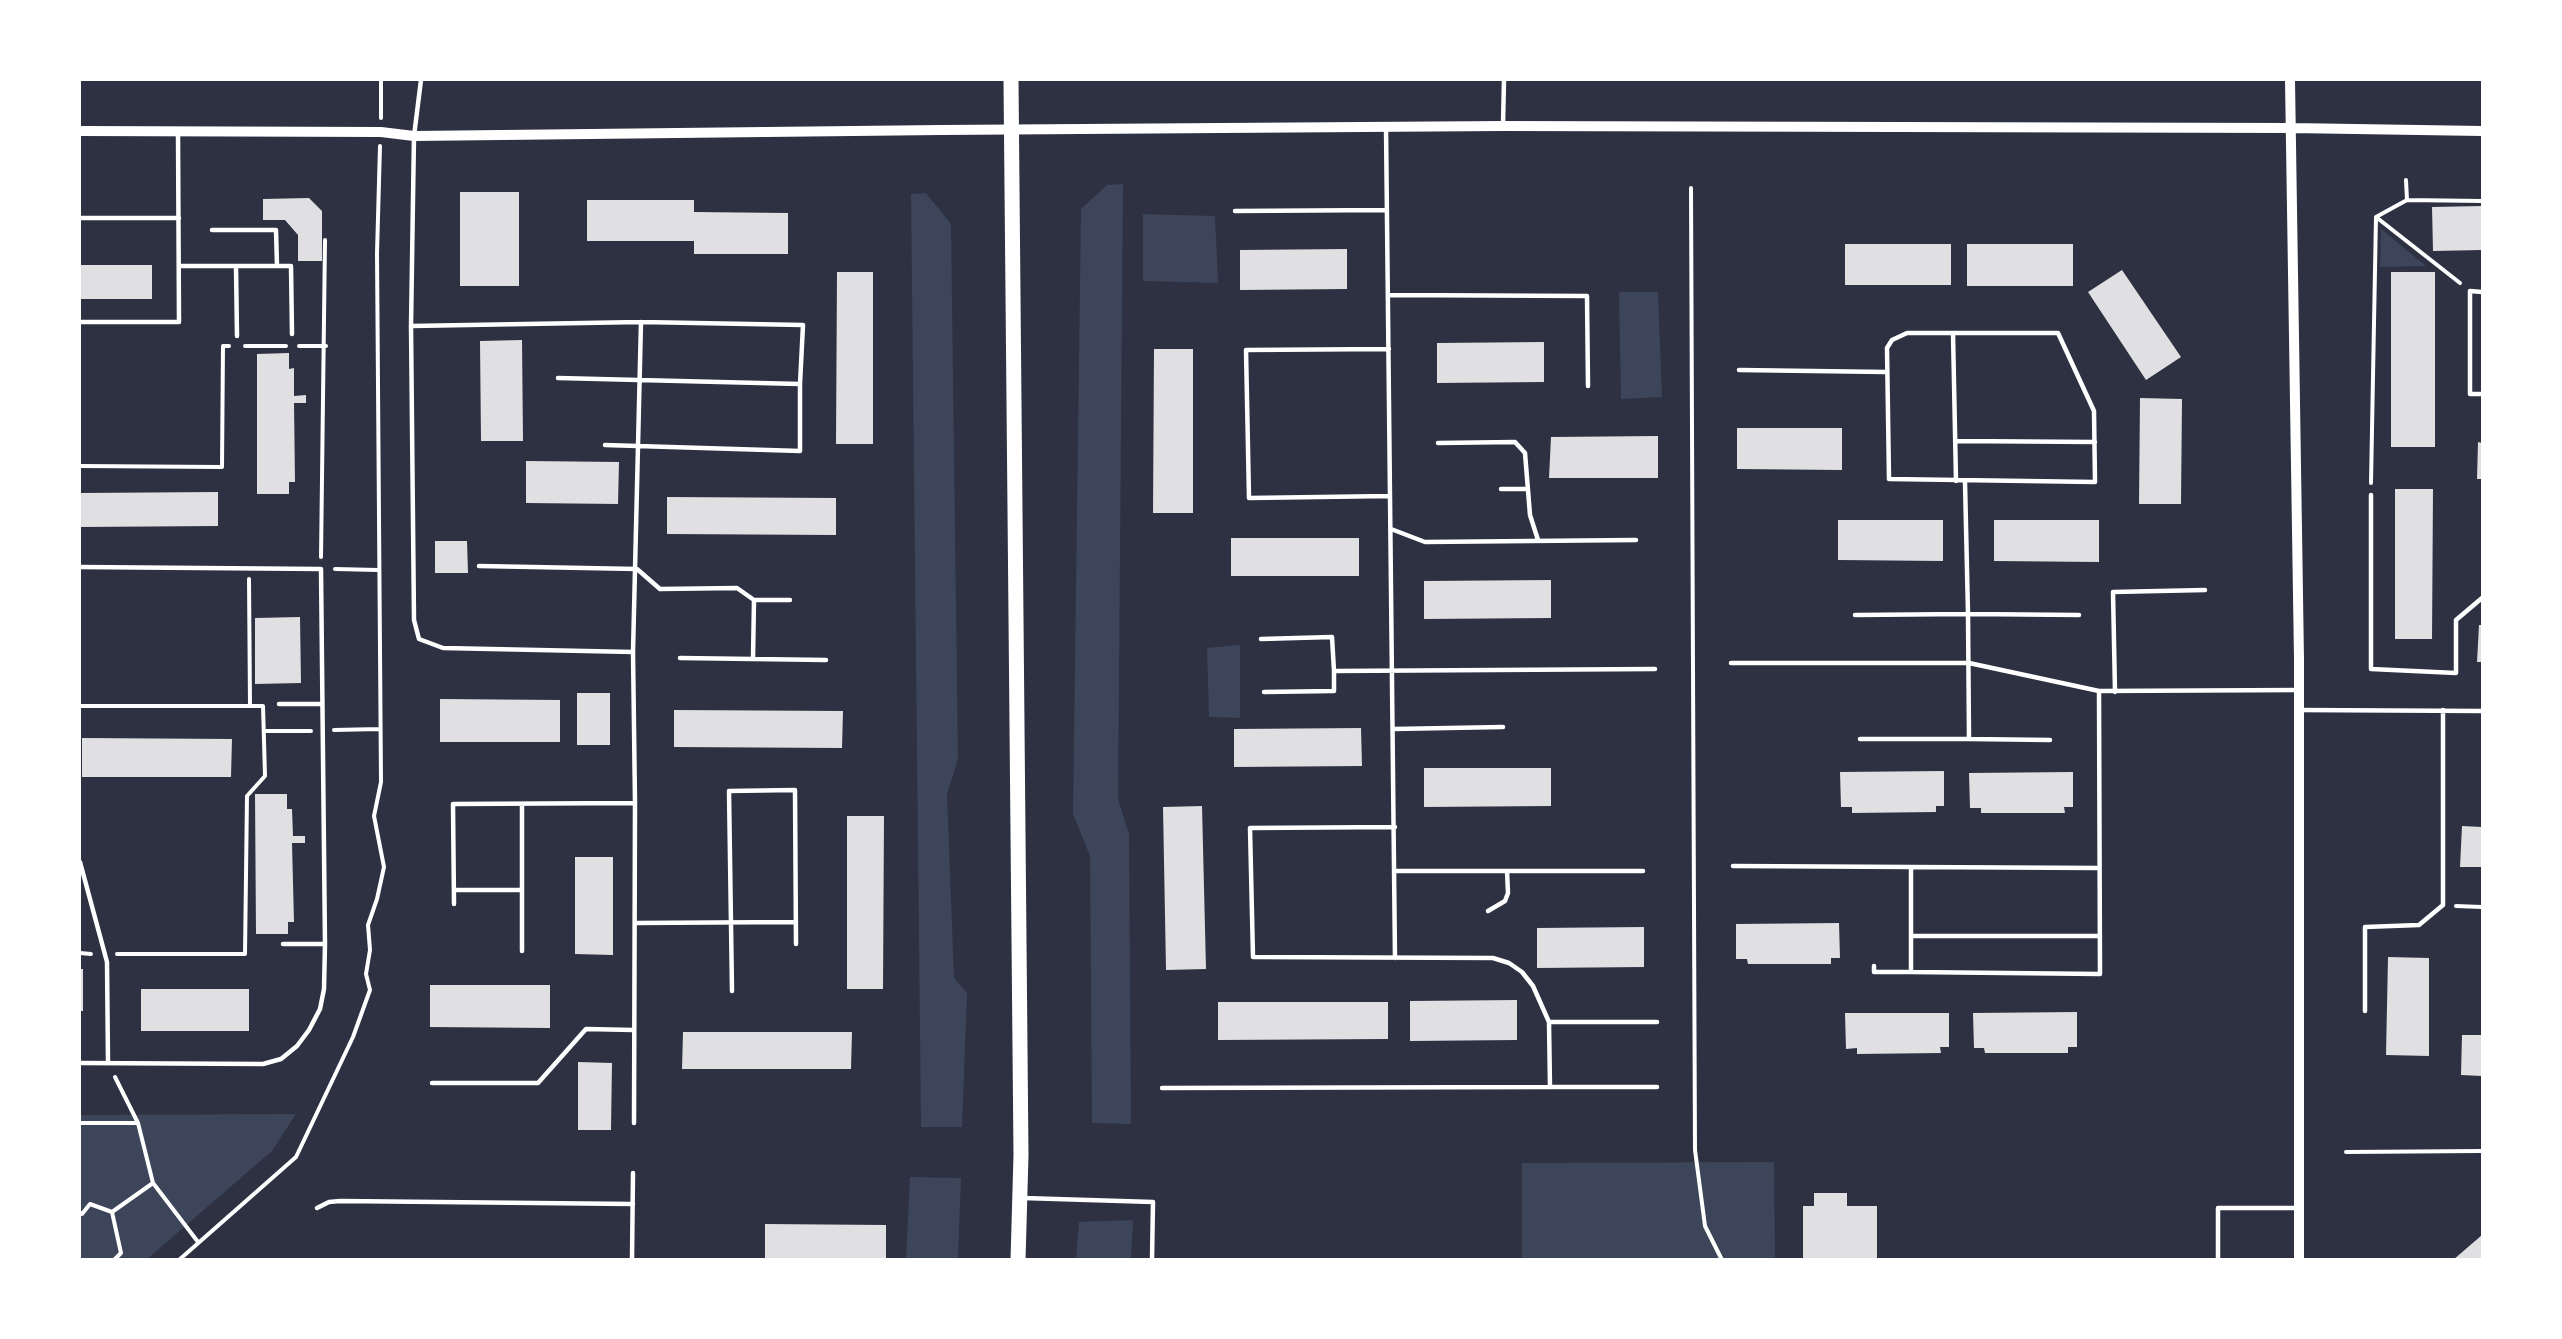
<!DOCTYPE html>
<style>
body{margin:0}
#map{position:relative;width:2562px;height:1339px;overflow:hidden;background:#2d3142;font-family:"Roboto Serif",serif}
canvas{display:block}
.frame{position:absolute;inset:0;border:81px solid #fff;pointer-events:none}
</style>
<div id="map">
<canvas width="2562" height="1339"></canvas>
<div class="frame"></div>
</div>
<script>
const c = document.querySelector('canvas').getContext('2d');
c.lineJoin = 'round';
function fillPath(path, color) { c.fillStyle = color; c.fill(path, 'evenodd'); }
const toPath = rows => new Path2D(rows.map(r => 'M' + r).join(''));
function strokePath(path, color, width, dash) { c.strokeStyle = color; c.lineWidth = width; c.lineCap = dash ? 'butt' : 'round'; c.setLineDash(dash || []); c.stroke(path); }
fillPath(toPath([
 [1123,184,1118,799,1129,834,1131,1124,1092,1123,1090,856,1073,814,1081,209,1107,185],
 [926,193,951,224,958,759,947,794,954,978,967,993,962,1127,921,1127,911,194],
 [1143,214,1215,216,1218,283,1143,281],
 [2381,229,2426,266,2380,267],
 [1619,292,1658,292,1662,397,1621,399],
 [1240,645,1240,718,1209,717,1207,648],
 [296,1114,272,1151,146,1260,80,1259,80,1115],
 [1774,1162,1775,1259,1522,1259,1522,1163],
 [910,1177,961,1178,958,1259,906,1259],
 [1133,1220,1131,1259,1076,1259,1079,1222]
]), '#3c4559');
fillPath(toPath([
 [460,192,519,192,519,286,460,286],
 [309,198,322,211,322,261,298,261,298,235,285,220,263,220,263,199],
 [587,200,694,200,694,212,788,213,788,254,694,254,694,241,587,241],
 [2482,206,2482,250,2433,251,2432,207],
 [1845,244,1951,244,1951,285,1845,285],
 [1967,244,2073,244,2073,286,1967,286],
 [1347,249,1347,289,1240,290,1240,250],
 [80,265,152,265,152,299,80,299],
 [2122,270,2181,357,2146,380,2088,292],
 [837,272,873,272,873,444,836,444],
 [2391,272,2435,272,2435,447,2391,447],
 [522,340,523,441,481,441,480,341],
 [1544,342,1544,382,1437,383,1437,343],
 [1154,349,1193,349,1193,513,1153,513],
 [289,353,289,369,294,368,294,396,306,395,306,403,294,403,295,482,289,482,289,494,257,494,257,354],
 [2140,398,2182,399,2181,504,2139,504],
 [1737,428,1842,428,1842,470,1737,469],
 [1658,436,1658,478,1549,478,1551,437],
 [2478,442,2482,443,2482,479,2477,479],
 [526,461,619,462,618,504,526,503],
 [2395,489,2433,489,2432,639,2395,639],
 [218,492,218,526,80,527,80,493],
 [667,497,836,498,836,535,667,534],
 [1838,520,1943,520,1943,561,1838,560],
 [1994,520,2099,520,2099,562,1994,561],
 [1231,538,1359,538,1359,576,1231,576],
 [435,541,467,541,468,573,435,573],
 [1551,580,1551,618,1424,619,1424,581],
 [300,617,301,683,255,684,255,618],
 [2479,625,2482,625,2482,662,2477,662],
 [577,693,610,693,610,745,577,745],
 [440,699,560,700,560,742,440,742],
 [674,710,843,711,842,748,674,747],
 [1361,728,1362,766,1234,767,1234,729],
 [82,738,232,739,231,777,82,777],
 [1424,768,1551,768,1551,806,1424,807],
 [1944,771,1944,806,1936,806,1936,812,1852,813,1852,807,1841,807,1840,772],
 [2073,772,2073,807,2064,807,2065,813,1981,813,1981,808,1970,808,1969,773],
 [255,794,287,794,287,809,292,809,293,836,305,836,305,843,292,843,294,922,288,922,288,934,256,934],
 [1202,806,1206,969,1166,970,1163,807],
 [847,816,884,816,883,989,847,989],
 [2462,826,2482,827,2482,867,2460,867],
 [575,857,613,857,613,955,575,954],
 [1839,923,1840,958,1831,958,1831,964,1748,964,1747,959,1736,959,1736,924],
 [1644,927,1644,967,1537,968,1537,928],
 [2388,957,2429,958,2429,1056,2386,1055],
 [80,969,83,969,83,1011,80,1011],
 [430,985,550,985,550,1028,430,1027],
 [141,989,249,989,249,1031,141,1031],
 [1517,1000,1517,1040,1410,1041,1410,1001],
 [1218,1002,1388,1002,1388,1039,1218,1040],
 [2077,1012,2077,1047,2068,1047,2068,1053,1985,1053,1984,1048,1974,1048,1973,1013],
 [1845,1013,1949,1013,1949,1047,1940,1047,1941,1053,1857,1054,1857,1048,1846,1049],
 [683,1032,852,1032,851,1069,682,1069],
 [2462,1035,2482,1035,2482,1076,2461,1075],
 [578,1062,612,1063,611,1130,578,1130],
 [1814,1193,1847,1193,1847,1206,1877,1206,1877,1260,1803,1260,1803,1206,1814,1206],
 [765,1224,886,1225,886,1260,765,1260],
 [2482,1235,2482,1260,2453,1260]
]), '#e0e0e3');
strokePath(toPath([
 [381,118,381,80],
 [2406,180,2407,200,2376,217,2460,283],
 [1691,188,1695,1150,1705,1226,1722,1260],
 [2407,200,2482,201],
 [245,346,286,346],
 [299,346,326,346],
 [80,466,222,467,223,346,229,346],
 [2371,483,2376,217],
 [321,557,325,240],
 [335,569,378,570],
 [80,706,250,706],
 [334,730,380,729],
 [264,731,311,731],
 [2456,906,2482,907],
 [80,953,91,954],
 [117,954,245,954,247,796,265,776,263,706,250,706,249,579],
 [115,1077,138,1123,153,1183,198,1242],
 [80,1123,138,1123],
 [2346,1152,2482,1151],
 [112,1212,121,1253,114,1260],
 [80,1213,82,1214,90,1204,112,1212,153,1183],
 [179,1260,296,1157,353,1037,370,990,366,974,370,950,368,925,377,899,384,867,374,816,381,782,377,253,380,146]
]), '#fff', 4);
strokePath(toPath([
 [421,80,414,136,411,326,414,620,419,639,443,648,633,652],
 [1503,125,1504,80],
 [1386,127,1395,958],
 [1235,211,1387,210],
 [80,218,179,218],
 [212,230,276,230,277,266],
 [179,266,291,266,292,334],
 [236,266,237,336],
 [2482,292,2470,291,2470,394,2482,394],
 [1388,295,1587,296,1588,386],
 [80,322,179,322,178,132],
 [411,326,641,322,803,325,800,384,558,378],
 [1907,333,2058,333,2094,411,2095,482,1889,479,1887,348,1892,340,1907,333],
 [1953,333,1956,481],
 [1389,349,1246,350,1249,498,1390,496],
 [1739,370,1886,372],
 [1955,441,2095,442],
 [1438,443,1515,442,1525,453,1530,515,1538,540],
 [605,445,800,451,800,384],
 [1965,482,1968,614,2079,615],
 [1501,489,1526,489],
 [2371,495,2371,669,2456,673,2456,620,2482,598],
 [1391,529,1425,542,1636,540],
 [479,566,637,569,660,589,737,588,754,600,753,659],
 [80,567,321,569,325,944,324,989,320,1009,309,1030,297,1046,281,1059,263,1064,80,1063],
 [754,600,790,600],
 [1855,615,1968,614,1969,739,1860,739],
 [1261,639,1332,637,1334,671],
 [680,658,826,660],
 [1731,663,1969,663,2099,691,2299,690],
 [1264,692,1334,691,1334,671,1655,669],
 [2115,692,2113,592,2205,590],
 [279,704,322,704],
 [2299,710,2482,711],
 [1393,729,1503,727],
 [1969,739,2050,740],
 [522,804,522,951],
 [80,862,107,962,108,1063],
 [1733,866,1911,867,1911,972,2100,974,2099,691],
 [1911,867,2099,868],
 [1395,871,1643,871],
 [454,890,522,890],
 [454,904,453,804,635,803],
 [1488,911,1505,901,1508,893,1507,871],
 [635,923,796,922],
 [1911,936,2100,936],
 [283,944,325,944],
 [1874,966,1874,972,1911,972],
 [732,991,729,791,795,790,796,944],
 [2365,1011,2365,927,2419,925,2443,905,2443,710],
 [1549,1022,1657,1022],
 [432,1083,538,1083,586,1029,634,1030],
 [1550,1087,1657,1087],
 [1162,1088,1550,1087,1549,1022,1533,986,1522,972,1509,963,1493,958,1253,957,1250,828,1395,827],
 [634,1123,635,803,633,652,641,322],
 [1023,1198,1153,1202,1152,1260],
 [317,1208,329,1202,340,1201,633,1204],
 [632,1260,633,1173],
 [2218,1260,2218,1208,2299,1208]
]), '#fff', 4.5);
strokePath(toPath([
 [2290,80,2299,659,2299,1260],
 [80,131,381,132,414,136,941,130,1503,126,2291,128,2482,131]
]), '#fff', 10);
strokePath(toPath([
 [1011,80,1021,1155,1018,1260]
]), '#fff', 15);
</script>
